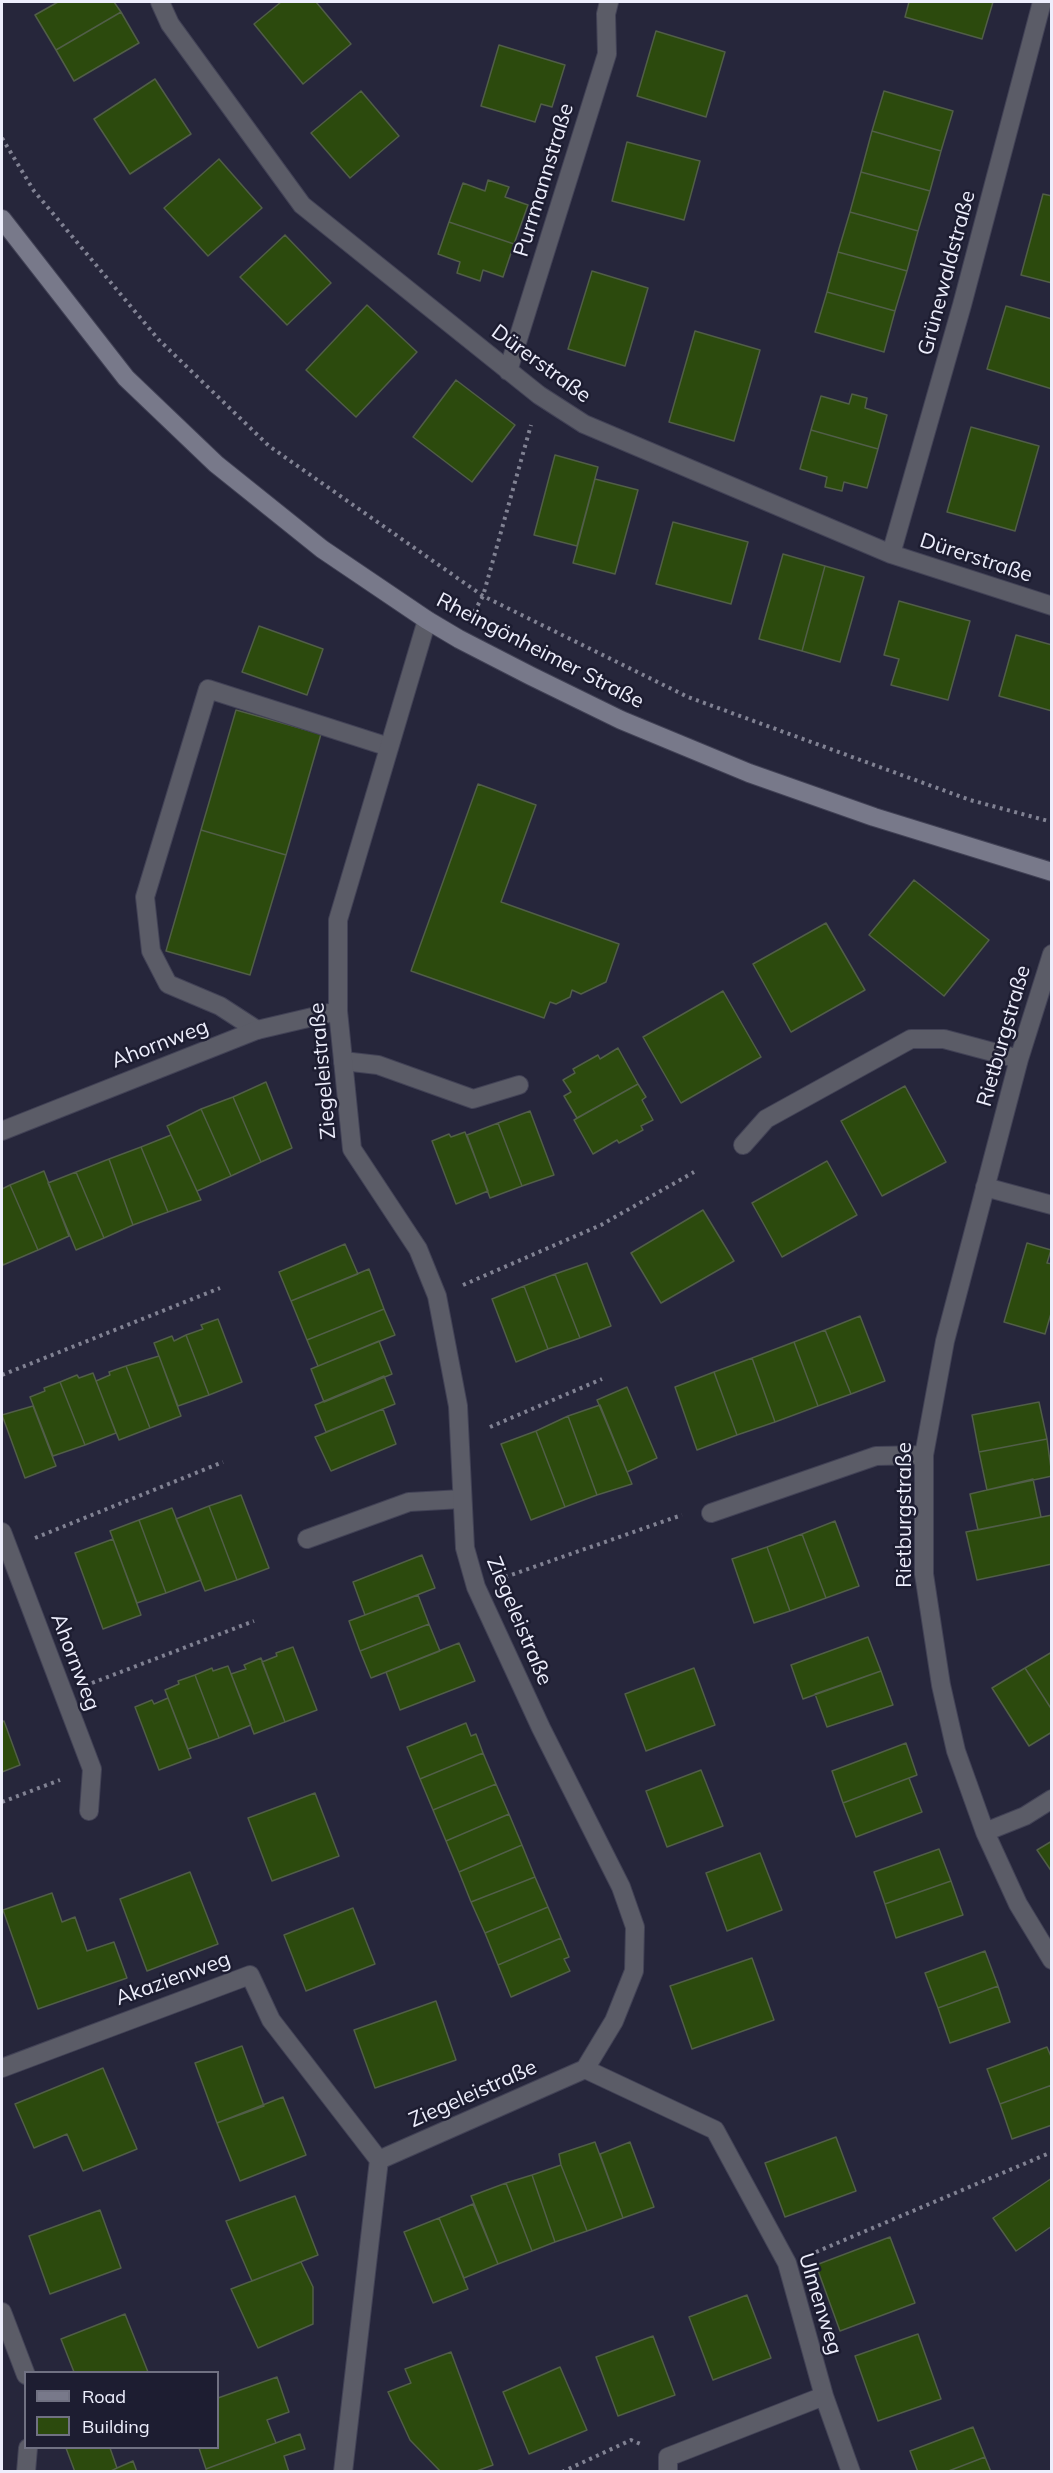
<!DOCTYPE html>
<meta charset="utf-8">
<style>
body{margin:0}
#map{position:relative;width:1053px;height:2473px;overflow:hidden;background:#26263b;font-family:Mulish,sans-serif}
canvas{display:block}
.frame{position:absolute;inset:0;border:3px solid #edeefc;pointer-events:none}
.legend{position:absolute;left:24px;top:2371px;width:195px;height:78px;box-sizing:border-box;background:#1d1d31;border:2px solid #707182;margin:0;padding:8px 10px;list-style:none;font-size:18px;color:#edeefc}
.legend li{display:flex;align-items:center;gap:12px;height:30px}
.legend b{width:30px;border:2px solid #707182}
</style>
<div id="map">
<canvas width="1053" height="2473"></canvas>
<div class="frame"></div>
<ul class="legend">
<li><b style="height:8px;background:#78798a"></b>Road</li>
<li><b style="height:16px;background:#2c4a0d"></b>Building</li>
</ul>
</div>
<script>
const c = document.querySelector('canvas').getContext('2d');
c.lineJoin = 'round';
function fillPath(path, color) { c.fillStyle = color; c.fill(path, 'evenodd'); }
const toPath = rows => new Path2D(rows.map(r => 'M' + r).join(''));
function strokePath(path, color, width, dash) { c.strokeStyle = color; c.lineWidth = width; c.lineCap = dash ? 'butt' : 'round'; c.setLineDash(dash || []); c.stroke(path); }
function drawText(font, color, halo, rows, align = 'center') {
  c.font = font + ' Mulish,sans-serif'; c.lineWidth = 5; c.setLineDash([]); c.textBaseline = 'middle'; c.strokeStyle = halo; c.fillStyle = color; for (const [text, x, y, turn = 0] of rows) {
    c.save(); c.translate(x, y); c.rotate((+turn || 0) * Math.PI / 180); c.textAlign = isNaN(turn) ? turn : align; if (halo) c.strokeText(text, 0, 0); c.fillText(text, 0, 0); c.restore();
  }
}
const building = toPath([
 [58,2,114,2,121,12,56,50,35,15,58,2],
 [281,2,316,2,351,44,303,84,254,24,281,2],
 [909,2,993,2,982,39,905,17,909,2],
 [121,12,139,43,74,81,56,50,121,12],
 [656,31,725,52,706,117,637,96,656,31],
 [499,45,565,65,552,107,541,104,535,122,481,106,499,45],
 [155,79,191,134,130,174,94,119,155,79],
 [361,91,399,136,350,178,311,133,361,91],
 [884,91,953,111,941,151,872,131,884,91],
 [872,131,941,151,930,191,861,172,872,131],
 [627,142,700,161,684,220,612,201,627,142],
 [219,159,262,208,208,256,164,208,219,159],
 [861,172,930,191,918,231,850,212,861,172],
 [488,180,509,187,505,197,528,205,514,244,449,222,463,183,485,191,488,180],
 [1043,194,1052,196,1052,283,1021,275,1043,194],
 [850,212,918,231,907,271,838,252,850,212],
 [449,222,514,244,503,277,483,270,480,281,457,273,460,262,438,254,449,222],
 [285,235,331,283,287,325,240,277,285,235],
 [838,252,907,271,895,311,827,292,838,252],
 [592,271,648,288,625,366,568,349,592,271],
 [827,292,895,311,884,352,815,332,827,292],
 [367,305,417,352,356,417,306,370,367,305],
 [1006,306,1052,319,1052,389,987,369,1006,306],
 [695,331,760,350,734,441,669,422,695,331],
 [456,380,515,425,472,482,413,437,456,380],
 [852,394,867,398,865,408,887,415,878,449,811,430,821,396,849,404,852,394],
 [971,427,1039,446,1015,531,947,512,971,427],
 [811,430,878,449,867,488,844,482,842,491,825,487,827,477,800,469,811,430],
 [555,455,598,467,577,546,534,535,555,455],
 [595,479,638,490,615,574,573,563,595,479],
 [673,522,748,542,731,604,656,584,673,522],
 [783,554,825,566,802,651,759,639,783,554],
 [825,566,864,577,840,662,802,651,825,566],
 [899,601,970,621,948,700,891,685,899,659,884,655,899,601],
 [259,626,323,649,307,695,242,672,259,626],
 [1016,635,1052,645,1052,711,999,696,1016,635],
 [236,710,321,734,286,855,201,830,236,710],
 [478,784,536,805,501,902,619,944,606,982,581,994,572,990,570,997,556,1004,550,1002,544,1018,411,971,478,784],
 [201,830,286,855,250,975,166,951,201,830],
 [914,880,989,940,944,996,869,935,914,880],
 [826,923,865,990,791,1032,753,964,826,923],
 [723,991,761,1057,681,1103,643,1037,723,991],
 [618,1048,638,1084,577,1118,564,1096,571,1092,563,1080,575,1073,573,1069,598,1055,600,1059,618,1048],
 [266,1082,292,1148,261,1162,233,1097,266,1082],
 [638,1084,646,1097,642,1100,653,1120,641,1126,643,1130,619,1143,617,1140,593,1154,574,1120,638,1084],
 [905,1086,946,1162,882,1196,841,1121,905,1086],
 [233,1097,261,1162,231,1176,201,1109,233,1097],
 [201,1109,231,1176,197,1191,167,1126,201,1109],
 [530,1111,554,1175,522,1186,498,1123,530,1111],
 [498,1123,522,1186,490,1198,467,1135,498,1123],
 [465,1132,488,1191,456,1204,432,1141,449,1134,451,1137,465,1132],
 [171,1135,201,1200,168,1212,141,1147,171,1135],
 [141,1147,168,1212,133,1225,109,1159,141,1147],
 [109,1159,133,1225,104,1238,76,1172,109,1159],
 [827,1161,857,1215,782,1257,752,1203,827,1161],
 [44,1171,69,1236,38,1250,10,1185,44,1171],
 [76,1172,104,1238,76,1250,48,1183,76,1172],
 [10,1185,38,1250,3,1265,2,1261,2,1189,10,1185],
 [703,1210,734,1261,661,1303,631,1253,703,1210],
 [1027,1243,1051,1250,1047,1263,1052,1264,1052,1310,1045,1334,1004,1322,1027,1243],
 [345,1244,358,1274,291,1301,279,1272,345,1244],
 [587,1263,611,1326,580,1338,555,1274,587,1263],
 [369,1269,384,1309,307,1340,291,1301,369,1269],
 [555,1274,580,1338,548,1349,524,1286,555,1274],
 [524,1286,548,1349,516,1362,492,1299,524,1286],
 [384,1309,395,1335,318,1366,307,1340,384,1309],
 [860,1316,885,1381,851,1394,825,1330,860,1316],
 [218,1319,242,1382,209,1395,186,1335,203,1329,201,1325,218,1319],
 [825,1330,851,1394,818,1406,794,1342,825,1330],
 [186,1335,209,1395,178,1406,154,1343,172,1336,174,1341,186,1335],
 [379,1341,392,1374,324,1402,311,1369,379,1341],
 [794,1342,818,1406,775,1422,752,1358,794,1342],
 [159,1356,181,1416,150,1428,126,1366,159,1356],
 [752,1358,775,1422,737,1435,714,1372,752,1358],
 [126,1366,150,1428,119,1440,96,1381,110,1375,109,1372,126,1366],
 [714,1372,737,1435,697,1450,675,1387,714,1372],
 [93,1373,116,1433,85,1445,60,1382,77,1375,79,1378,93,1373],
 [384,1376,395,1404,326,1432,315,1405,384,1376],
 [60,1382,85,1445,53,1456,30,1397,45,1391,44,1388,60,1382],
 [627,1387,657,1458,627,1472,597,1400,627,1387],
 [1039,1402,1047,1439,979,1452,972,1415,1039,1402],
 [600,1405,632,1484,597,1495,568,1416,600,1405],
 [33,1406,56,1466,25,1478,2,1415,33,1406],
 [383,1409,396,1444,331,1471,315,1437,383,1409],
 [568,1416,597,1495,565,1507,536,1431,568,1416],
 [536,1431,565,1507,531,1520,501,1444,536,1431],
 [1047,1439,1052,1476,987,1490,979,1452,1047,1439],
 [1033,1479,1041,1517,978,1530,970,1494,1033,1479],
 [241,1495,269,1568,237,1580,209,1506,241,1495],
 [209,1506,237,1580,205,1591,176,1519,209,1506],
 [172,1508,201,1580,166,1593,139,1520,172,1508],
 [1052,1515,1052,1564,977,1580,966,1532,1052,1515],
 [139,1520,166,1593,137,1603,110,1531,139,1520],
 [835,1521,859,1586,826,1598,802,1534,835,1521],
 [802,1534,826,1598,790,1611,767,1547,802,1534],
 [113,1539,141,1615,103,1629,75,1553,113,1539],
 [767,1547,790,1611,754,1623,732,1559,767,1547],
 [422,1555,435,1588,365,1615,353,1582,422,1555],
 [418,1595,429,1624,360,1651,349,1621,418,1595],
 [429,1624,440,1651,371,1678,360,1651,429,1624],
 [868,1637,881,1671,803,1699,791,1665,868,1637],
 [459,1643,475,1681,400,1710,386,1672,459,1643],
 [293,1647,317,1710,285,1722,262,1662,277,1656,276,1653,293,1647],
 [1052,1652,1052,1710,1025,1668,1052,1652],
 [261,1658,285,1722,254,1734,231,1674,246,1669,244,1665,261,1658],
 [228,1666,251,1725,219,1738,195,1675,212,1668,213,1671,228,1666],
 [694,1668,715,1725,646,1751,625,1694,694,1668],
 [1025,1668,1052,1710,1052,1732,1029,1746,992,1688,1025,1668],
 [881,1671,893,1705,827,1727,815,1694,881,1671],
 [195,1675,219,1738,188,1749,165,1690,179,1684,178,1681,195,1675],
 [168,1698,191,1758,159,1770,135,1707,152,1700,154,1704,168,1698],
 [4,1721,20,1765,2,1772,2,1722,4,1721],
 [466,1723,471,1736,476,1734,483,1753,420,1779,407,1747,466,1723],
 [906,1743,917,1775,843,1803,832,1771,906,1743],
 [483,1753,496,1784,433,1810,420,1779,483,1753],
 [701,1770,723,1826,667,1847,646,1791,701,1770],
 [909,1778,922,1812,856,1837,843,1803,909,1778],
 [496,1784,509,1814,446,1841,433,1810,496,1784],
 [315,1793,339,1856,272,1881,248,1818,315,1793],
 [509,1814,522,1845,459,1872,446,1841,509,1814],
 [1052,1841,1052,1872,1037,1850,1052,1841],
 [522,1845,535,1877,471,1902,459,1872,522,1845],
 [939,1849,951,1881,885,1904,874,1872,939,1849],
 [760,1853,782,1910,727,1931,706,1873,760,1853],
 [190,1872,218,1944,147,1971,120,1899,190,1872],
 [535,1877,548,1907,485,1933,471,1902,535,1877],
 [951,1881,963,1915,896,1938,885,1904,951,1881],
 [52,1893,62,1922,75,1917,87,1951,114,1942,127,1978,38,2009,3,1910,52,1893],
 [548,1907,561,1938,498,1965,485,1933,548,1907],
 [353,1908,375,1964,306,1991,284,1935,353,1908],
 [561,1938,569,1957,564,1959,570,1971,511,1997,498,1965,561,1938],
 [985,1951,998,1986,938,2008,925,1973,985,1951],
 [752,1958,774,2020,692,2049,670,1986,752,1958],
 [998,1986,1010,2022,950,2043,938,2008,998,1986],
 [436,2001,456,2060,375,2088,354,2030,436,2001],
 [242,2046,264,2106,217,2123,195,2063,242,2046],
 [1047,2047,1052,2059,1052,2085,1000,2104,987,2069,1047,2047],
 [103,2068,137,2149,83,2171,67,2134,34,2148,15,2104,103,2068],
 [1052,2085,1052,2125,1012,2139,1000,2104,1052,2085],
 [283,2097,306,2155,240,2181,217,2123,283,2097],
 [836,2137,856,2191,785,2217,765,2163,836,2137],
 [595,2142,623,2218,587,2231,561,2165,559,2154,595,2142],
 [630,2142,654,2207,623,2218,600,2154,630,2142],
 [561,2165,587,2231,555,2242,532,2175,561,2165],
 [532,2175,555,2242,532,2251,506,2183,532,2175],
 [1052,2178,1052,2226,1016,2251,993,2218,1052,2178],
 [506,2183,532,2251,498,2264,471,2196,506,2183],
 [295,2196,318,2255,252,2281,226,2221,295,2196],
 [473,2204,498,2264,464,2278,439,2218,473,2204],
 [100,2210,121,2268,50,2294,29,2236,100,2210],
 [439,2218,468,2289,433,2303,404,2232,439,2218],
 [890,2237,915,2303,840,2331,816,2265,890,2237],
 [301,2262,313,2287,313,2324,258,2348,231,2289,301,2262],
 [747,2295,771,2358,713,2380,689,2317,747,2295],
 [125,2314,148,2372,74,2372,61,2339,125,2314],
 [918,2334,941,2399,878,2421,855,2356,918,2334],
 [653,2336,675,2395,618,2416,596,2357,653,2336],
 [451,2352,493,2465,474,2472,441,2472,410,2440,388,2392,411,2383,405,2369,451,2352],
 [560,2367,587,2430,529,2454,503,2392,560,2367],
 [277,2377,289,2412,267,2420,276,2443,206,2469,199,2448,218,2448,218,2398,277,2377],
 [973,2427,985,2457,946,2472,918,2472,910,2451,973,2427],
 [300,2434,305,2449,284,2456,289,2472,207,2472,206,2469,300,2434],
 [66,2448,110,2448,117,2468,109,2472,75,2472,66,2448],
 [985,2457,991,2472,946,2472,985,2457],
 [133,2461,137,2472,109,2472,117,2468,133,2461]
]);
fillPath(building, '#2c4a0d');
strokePath(building, '#515e48', 1.5);
const lane = toPath([
 [257,1030,220,1006,168,984,151,951,145,897,208,689,389,747],
 [343,1061,378,1065,473,1099,519,1085],
 [307,1539,409,1502,462,1499]
]);
const street = toPath([
 [160,2,170,24,302,205,539,395,584,424,891,554,1052,606],
 [508,371,607,54,606,14,609,2],
 [891,554,962,305,1042,2],
 [1052,954,1019,1059,945,1341,924,1455,924,1574,941,1685,956,1751,985,1832,1018,1904,1052,1960],
 [2,1131,257,1030,338,1011],
 [743,1145,766,1119,911,1039,944,1039,1019,1059],
 [985,1187,1052,1205],
 [711,1513,876,1456,924,1455],
 [2,1532,92,1769,89,1811],
 [985,1832,1025,1816,1052,1799],
 [2,2068,250,1975,271,2020,379,2160],
 [585,2069,715,2130,787,2263,824,2396,668,2457,668,2472],
 [2,2312,26,2375],
 [824,2396,851,2472],
 [26,2472,28,2448],
 [343,2472,379,2160,585,2069,614,2021,634,1971,635,1927,621,1887,541,1728,476,1587,465,1548,458,1406,437,1296,418,1249,352,1149,338,1011,338,920,427,620]
]);
const secondary = toPath([
 [2,219,126,378,216,464,322,549,427,620,459,639,531,676,621,720,749,773,874,817,1052,872]
]);
strokePath(lane, '#424256', 20);
strokePath(street, '#424256', 20);
strokePath(secondary, '#424256', 20);
strokePath(toPath([
 [2,138,34,191,159,340,269,446,483,596,688,697,970,800,1052,822],
 [474,612,483,596,531,425],
 [463,1285,601,1225,694,1172],
 [2,1375,220,1288],
 [490,1427,602,1379],
 [35,1538,223,1462],
 [505,1577,682,1515],
 [92,1683,254,1621],
 [2,1802,60,1780],
 [816,2252,1052,2152],
 [562,2472,631,2440,643,2445]
]), '#818293', 4, [3, 4.5]);
strokePath(lane, '#5b5c67', 18);
strokePath(street, '#5b5c67', 18);
strokePath(secondary, '#78798a', 18);
drawText('21px', '#edeefc', '#1d1d31', [
 ["Purrmannstraße",544,180,-73],
 ["Grünewaldstraße",947,273,-75],
 ["Dürerstraße",541,364,36],
 ["Dürerstraße",976,558,18],
 ["Rheingönheimer Straße",540,651,27],
 ["Rietburgstraße",1004,1036,-74],
 ["Ahornweg",160,1044,-21],
 ["Ziegeleistraße",323,1071,-95],
 ["Rietburgstraße",905,1515,-90],
 ["Ziegeleistraße",519,1621,67],
 ["Ahornweg",75,1662,69],
 ["Akazienweg",173,1979,-20],
 ["Ziegeleistraße",473,2094,-24],
 ["Ulmenweg",820,2304,73]
]);
</script>
